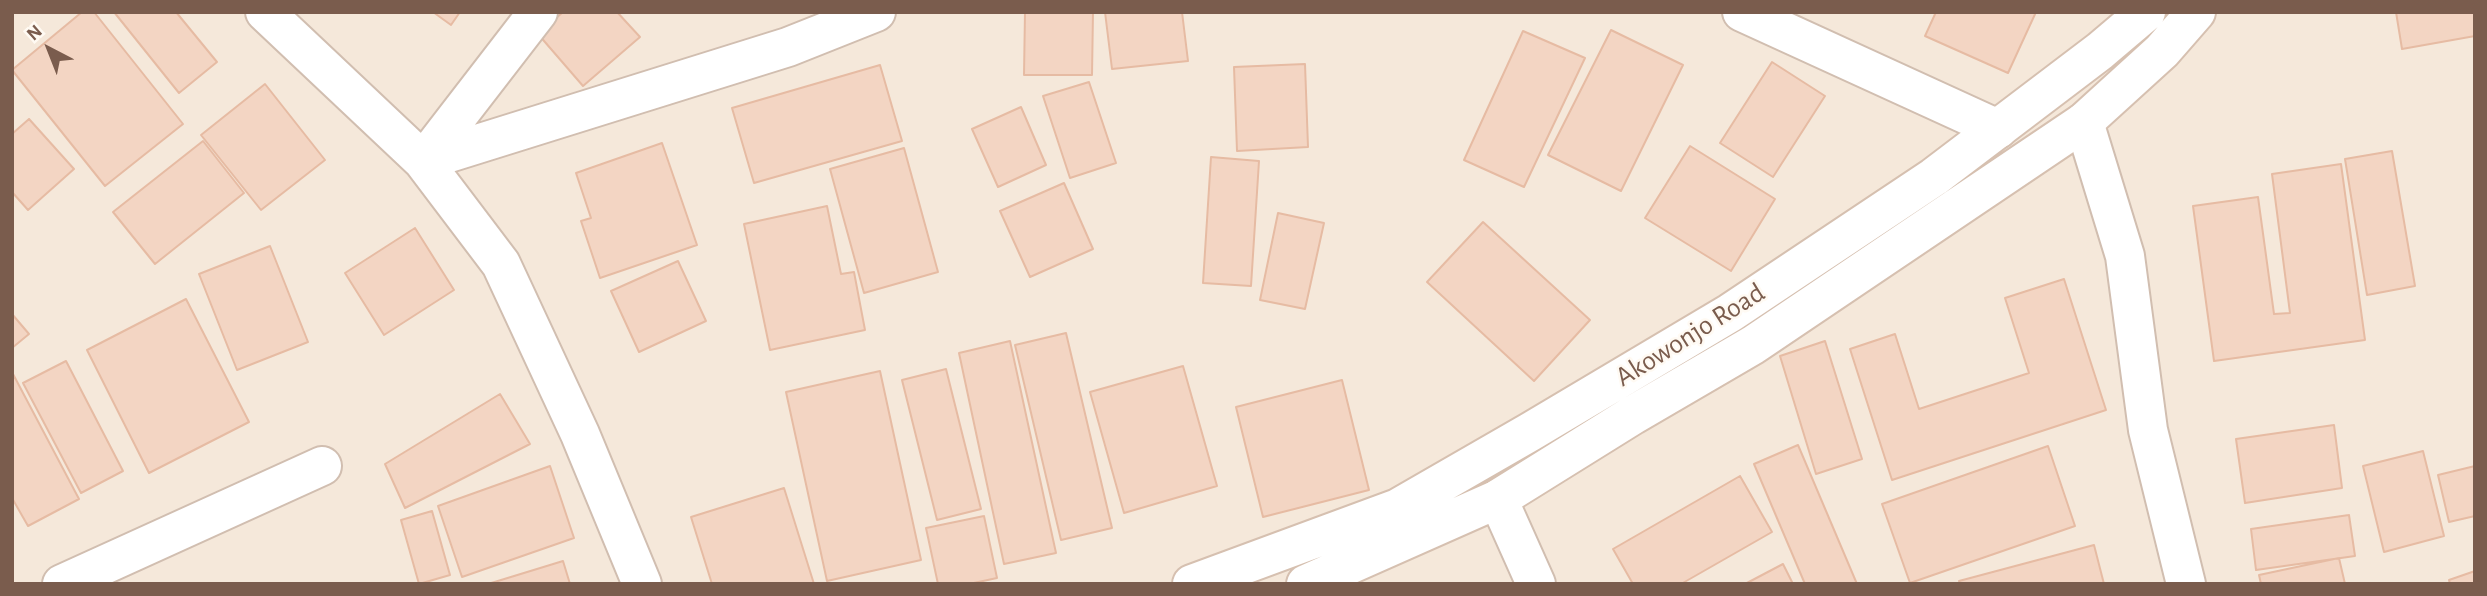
<!DOCTYPE html>
<style>
body{margin:0}
#map{position:relative;width:2487px;height:596px;overflow:hidden;background:#fdf6ec;font-family:"Alegreya Sans",sans-serif}
canvas{display:block}
.frame{position:absolute;inset:0;border:14px solid #7a5c4d;pointer-events:none}
.north{position:absolute;left:14px;top:14px;width:70px;height:70px;-webkit-text-stroke:5px #fffaf3;paint-order:stroke;rotate:318deg;font-size:19px;font-weight:700;line-height:28px;text-align:center;color:#7a5c4d}
.north::after{content:'';display:block;margin:auto;width:24px;height:32px;background:#7a5c4d;clip-path:polygon(50% 0,100% 100%,50% 72%,0 100%)}
</style>
<div id="map">
<canvas width="2487" height="596"></canvas>
<div class="frame"></div>
<div class="north">N</div>
</div>
<script>
const c = document.querySelector('canvas').getContext('2d');
c.lineJoin = 'round';
function fillPath(path, color) { c.fillStyle = color; c.fill(path, 'evenodd'); }
const toPath = rows => new Path2D(rows.map(r => 'M' + r).join(''));
function strokePath(path, color, width, dash) { c.strokeStyle = color; c.lineWidth = width; c.lineCap = dash ? 'butt' : 'round'; c.setLineDash(dash || []); c.stroke(path); }
function drawText(font, color, halo, rows, align = 'center') {
  c.font = font + ' "Alegreya Sans",sans-serif'; c.lineWidth = 5; c.setLineDash([]); c.textBaseline = 'middle'; c.strokeStyle = halo; c.fillStyle = color; for (const [text, x, y, turn = 0] of rows) {
    c.save(); c.translate(x, y); c.rotate((+turn || 0) * Math.PI / 180); c.textAlign = isNaN(turn) ? turn : align; if (halo) c.strokeText(text, 0, 0); c.fillText(text, 0, 0); c.restore();
  }
}
fillPath(toPath([
 [12,12,2475,12,2475,584,12,584]
]), '#f5e8da');
const building = toPath([
 [82,12,94,12,183,124,105,186,12,70,82,12],
 [114,12,176,12,217,62,179,93,114,12],
 [433,12,460,12,451,25,433,12],
 [563,12,617,12,640,37,583,86,538,34,563,12],
 [1025,12,1093,12,1092,75,1024,75,1025,12],
 [1105,12,1182,12,1188,61,1112,69,1105,12],
 [1936,12,2036,12,2008,73,1925,36,1936,12],
 [2396,12,2475,12,2475,36,2402,49,2396,12],
 [1611,30,1683,65,1621,191,1548,155,1611,30],
 [1523,31,1585,58,1524,187,1464,160,1523,31],
 [1772,62,1825,96,1773,177,1720,143,1772,62],
 [1305,64,1308,147,1237,151,1234,67,1305,64],
 [880,65,902,141,754,183,732,108,880,65],
 [1089,82,1116,163,1070,178,1043,96,1089,82],
 [265,84,325,160,261,210,201,135,265,84],
 [1021,107,1046,165,998,187,972,129,1021,107],
 [29,119,74,169,28,210,12,192,12,134,29,119],
 [203,141,244,193,155,264,113,212,203,141],
 [662,143,697,245,600,278,581,221,591,218,576,173,662,143],
 [1690,146,1775,199,1731,271,1645,218,1690,146],
 [904,148,938,272,864,293,830,169,904,148],
 [2392,151,2415,286,2367,295,2345,159,2392,151],
 [1211,157,1259,161,1251,286,1203,283,1211,157],
 [2341,164,2365,340,2214,361,2193,206,2258,197,2274,314,2290,313,2272,174,2341,164],
 [1064,183,1093,249,1030,277,1000,211,1064,183],
 [827,206,841,274,854,272,865,330,770,350,744,224,827,206],
 [1278,213,1324,223,1305,309,1260,300,1278,213],
 [1483,222,1590,320,1534,381,1427,282,1483,222],
 [415,228,454,290,384,335,345,273,415,228],
 [270,246,308,342,237,370,199,274,270,246],
 [678,261,706,321,639,352,611,291,678,261],
 [2064,279,2106,410,1892,480,1850,349,1895,334,1919,409,2029,373,2005,298,2064,279],
 [186,299,249,422,149,473,87,350,186,299],
 [12,314,29,334,12,348,12,314],
 [1066,333,1112,528,1061,540,1015,345,1066,333],
 [1010,341,1056,553,1004,564,959,353,1010,341],
 [1825,341,1862,459,1816,474,1780,356,1825,341],
 [66,361,123,471,81,493,23,383,66,361],
 [1183,366,1217,486,1124,513,1090,392,1183,366],
 [946,369,981,509,937,520,902,380,946,369],
 [880,371,921,560,827,581,786,392,880,371],
 [13,374,79,499,28,526,12,498,13,374],
 [1342,380,1369,490,1263,517,1236,407,1342,380],
 [500,394,530,444,405,508,385,464,500,394],
 [2334,425,2342,488,2245,503,2236,439,2334,425],
 [1798,445,1857,584,1805,584,1754,464,1798,445],
 [2048,446,2075,526,1910,583,1882,504,2048,446],
 [2423,451,2444,536,2384,552,2363,466,2423,451],
 [550,466,574,538,462,577,438,506,550,466],
 [2475,466,2475,516,2449,522,2438,475,2475,466],
 [1740,476,1772,532,1681,584,1633,584,1613,549,1740,476],
 [784,488,814,584,712,584,691,517,784,488],
 [432,511,450,575,419,584,401,520,432,511],
 [2349,515,2355,556,2256,570,2251,529,2349,515],
 [984,516,997,578,969,584,938,584,926,528,984,516],
 [2094,545,2104,584,1960,584,1959,581,2094,545],
 [2339,558,2345,584,2261,584,2259,575,2339,558],
 [563,561,570,584,488,584,563,561],
 [1783,564,1793,584,1745,584,1783,564],
 [2475,571,2475,584,2450,584,2449,580,2475,571]
]);
fillPath(building, '#f3d5c3');
strokePath(building, '#e6bba3', 2);
const minor = toPath([
 [265,12,423,161,501,264,580,434,642,584],
 [1742,12,1998,129],
 [2084,122,2125,256,2148,430,2186,584],
 [423,161,788,47,876,12],
 [423,161,538,12],
 [1498,499,1536,584],
 [62,584,322,466]
]);
const secondary = toPath([
 [1192,584,1398,508,1530,432,1730,313,1934,177,2100,51,2146,12],
 [1306,584,1498,499,1633,415,1753,345,2084,122,2162,51,2196,12]
]);
strokePath(minor, '#d1beb0', 42);
strokePath(secondary, '#d6c0b0', 42);
strokePath(minor, '#fff', 38);
strokePath(secondary, '#fff', 38);
drawText('28px', '#7a5c4d', '#fffaf3', [
 ["Akowonjo Road",1690,335,-32]
]);
</script>
